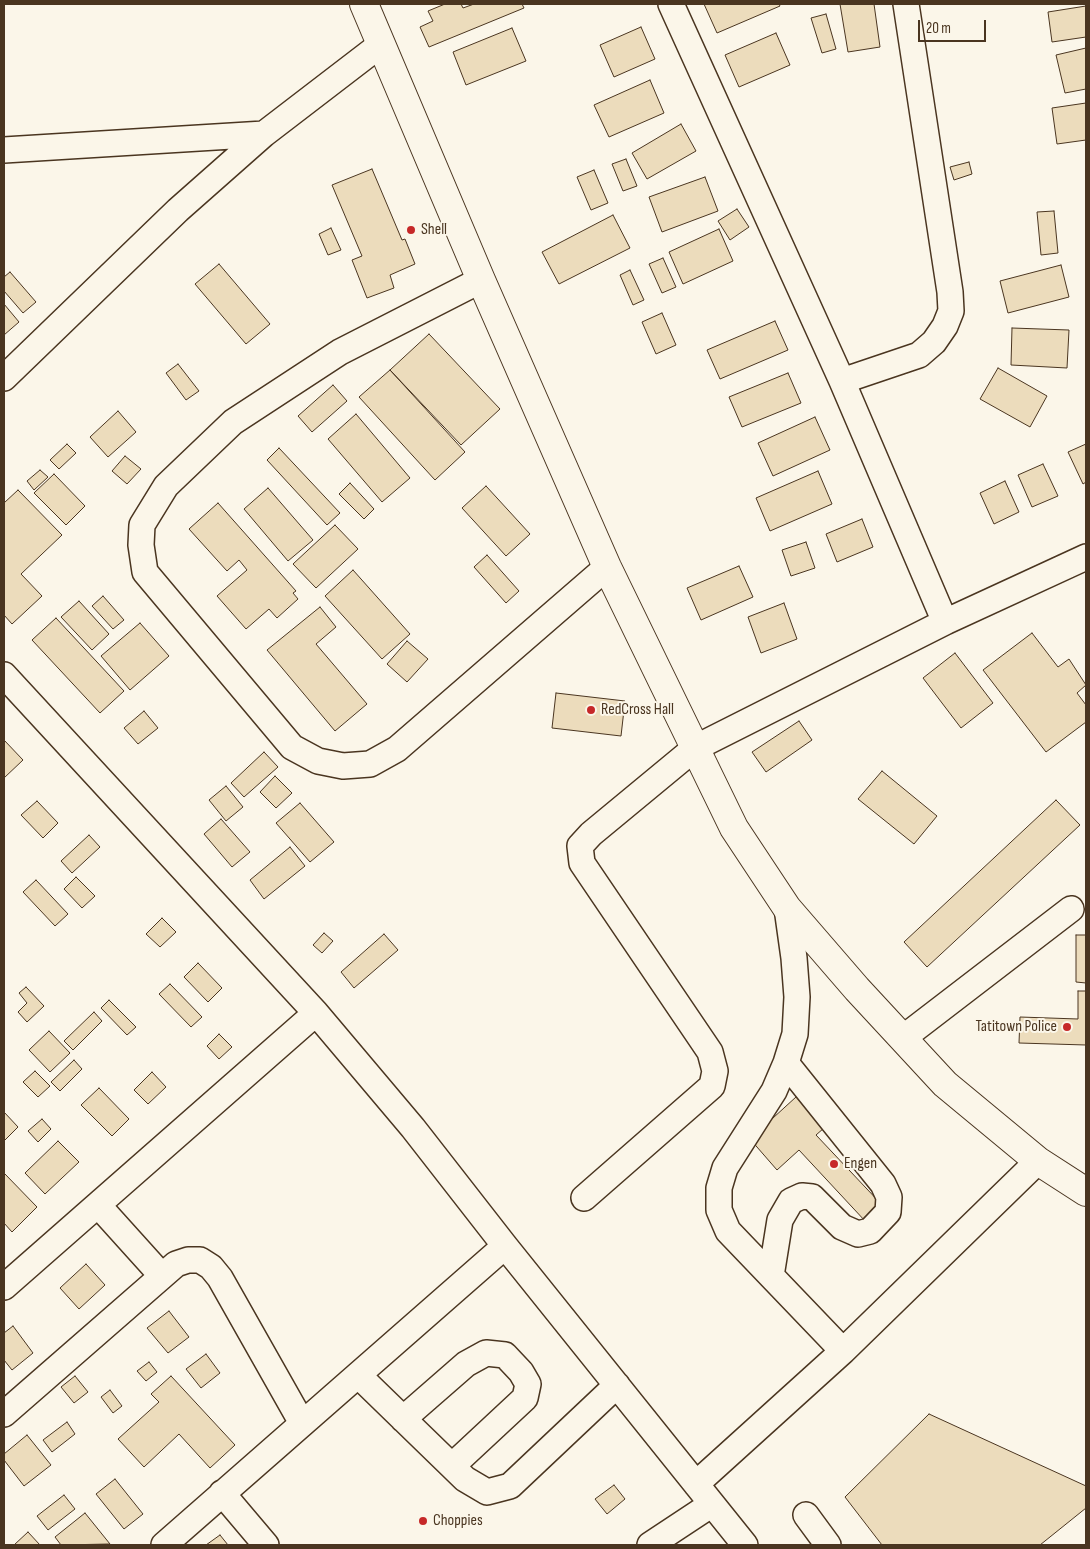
<!DOCTYPE html>
<style>
body{margin:0}
#map{position:relative;width:1090px;height:1549px;overflow:hidden;background:#fbf6e9;font-family:"Sofia Sans Condensed",sans-serif}
canvas{display:block}
.frame{position:absolute;inset:0;border:5px solid #4a3520;pointer-events:none}
.scale{position:absolute;left:918px;top:20px;width:68px;height:22px;box-sizing:border-box;border:2px solid #4a3520;border-top:0;padding-left:6px;font-size:15px;line-height:18px;white-space:nowrap;color:#4a3520;-webkit-text-stroke:4px #fbf6e9;paint-order:stroke}
</style>
<div id="map">
<canvas width="1090" height="1549"></canvas>
<div class="frame"></div>
<div class="scale">20 m</div>
</div>
<script>
const c = document.querySelector('canvas').getContext('2d');
c.lineJoin = 'round';
function fillPath(path, color) { c.fillStyle = color; c.fill(path, 'evenodd'); }
const toPath = rows => new Path2D(rows.map(r => 'M' + r).join(''));
function strokePath(path, color, width, dash) { c.strokeStyle = color; c.lineWidth = width; c.lineCap = dash ? 'butt' : 'round'; c.setLineDash(dash || []); c.stroke(path); }
function drawText(font, color, halo, rows, align = 'center') {
  c.font = font + ' "Sofia Sans Condensed",sans-serif'; c.lineWidth = 4; c.setLineDash([]); c.textBaseline = 'middle'; c.strokeStyle = halo; c.fillStyle = color; for (const [text, x, y, turn = 0] of rows) {
    c.save(); c.translate(x, y); c.rotate((+turn || 0) * Math.PI / 180); c.textAlign = isNaN(turn) ? turn : align; if (halo) c.strokeText(text, 0, 0); c.fillText(text, 0, 0); c.restore();
  }
}
const building = toPath([
 [445,4,461,4,463,8,474,4,522,4,524,8,429,47,420,27,433,21,428,11,445,4],
 [704,4,779,4,780,6,717,33,704,4],
 [840,4,874,4,880,47,848,52,840,4],
 [1086,6,1086,37,1052,42,1048,12,1086,6],
 [826,14,836,49,822,53,811,18,826,14],
 [641,27,655,59,614,77,600,45,641,27],
 [512,28,526,61,466,85,453,52,512,28],
 [776,33,790,65,739,87,725,55,776,33],
 [1086,48,1086,89,1065,93,1056,55,1086,48],
 [650,80,664,113,609,137,594,105,650,80],
 [1086,103,1086,140,1057,144,1052,108,1086,103],
 [681,124,696,151,647,179,632,153,681,124],
 [626,159,637,186,623,191,612,164,626,159],
 [969,162,972,174,954,180,950,167,969,162],
 [372,169,402,240,405,239,415,264,390,275,394,288,367,298,352,260,362,256,332,185,372,169],
 [594,170,608,203,591,210,577,177,594,170],
 [705,177,718,211,662,232,649,197,705,177],
 [737,209,749,227,730,240,718,221,737,209],
 [1054,211,1058,253,1041,255,1037,212,1054,211],
 [613,215,630,248,559,284,542,252,613,215],
 [331,228,341,250,328,255,319,234,331,228],
 [719,229,733,261,683,284,669,252,719,229],
 [663,258,676,287,662,293,649,264,663,258],
 [219,264,270,324,246,344,195,284,219,264],
 [1061,265,1069,297,1008,313,1000,281,1061,265],
 [630,270,644,300,633,305,620,275,630,270],
 [10,272,36,302,23,313,4,291,4,277,10,272],
 [4,304,19,322,4,335,4,304],
 [662,313,676,345,656,354,642,322,662,313],
 [775,321,788,350,720,379,707,350,775,321],
 [1012,328,1069,330,1067,368,1011,365,1012,328],
 [429,334,500,409,461,445,390,370,429,334],
 [178,364,199,391,186,400,166,373,178,364],
 [998,368,1047,396,1030,427,980,399,998,368],
 [390,370,465,452,435,480,359,397,390,370],
 [788,373,801,403,742,427,729,397,788,373],
 [333,385,347,401,312,432,298,416,333,385],
 [118,411,136,432,108,457,90,437,118,411],
 [356,414,410,478,382,502,328,439,356,414],
 [815,417,830,450,773,476,758,443,815,417],
 [67,444,76,453,59,469,50,460,67,444],
 [1086,444,1086,482,1083,484,1068,452,1086,444],
 [279,448,340,513,327,525,267,460,279,448],
 [125,456,141,469,127,484,112,471,125,456],
 [1043,464,1058,496,1032,507,1018,475,1043,464],
 [40,470,48,477,34,490,27,481,40,470],
 [818,471,832,504,770,531,756,498,818,471],
 [54,474,85,506,66,525,34,493,54,474],
 [1005,481,1019,512,994,524,980,493,1005,481],
 [350,483,374,509,364,519,339,494,350,483],
 [486,486,530,534,506,556,462,508,486,486],
 [268,488,313,540,288,561,244,509,268,488],
 [18,490,62,535,21,574,42,596,12,624,4,615,4,503,18,490],
 [218,503,296,591,293,593,298,599,277,618,269,609,246,629,217,596,247,570,239,560,227,571,189,529,218,503],
 [862,519,873,547,837,562,826,534,862,519],
 [335,525,358,549,316,588,293,564,335,525],
 [806,542,815,568,791,576,782,550,806,542],
 [487,555,519,591,506,603,474,567,487,555],
 [739,566,753,597,701,620,687,588,739,566],
 [353,570,410,634,382,659,325,596,353,570],
 [103,596,124,620,113,629,92,606,103,596],
 [79,601,109,634,92,650,61,617,79,601],
 [784,603,797,639,761,653,748,617,784,603],
 [320,607,336,627,316,644,367,704,335,731,267,650,320,607],
 [56,618,124,691,100,713,32,640,56,618],
 [140,623,169,656,130,690,101,656,140,623],
 [1032,633,1058,667,1069,659,1086,685,1077,693,1086,705,1086,722,1046,752,983,670,1032,633],
 [407,641,428,659,407,682,387,664,407,641],
 [955,653,993,703,961,728,923,678,955,653],
 [556,693,625,701,621,736,552,728,556,693],
 [144,711,158,728,138,744,124,728,144,711],
 [799,721,812,740,766,772,752,752,799,721],
 [4,740,23,760,4,778,4,740],
 [264,752,278,767,244,797,231,783,264,752],
 [882,771,937,816,914,844,858,799,882,771],
 [275,776,292,793,276,808,260,792,275,776],
 [226,786,243,807,226,821,209,800,226,786],
 [1056,800,1080,825,927,967,904,942,1056,800],
 [37,801,58,823,43,838,21,815,37,801],
 [300,803,334,842,310,862,276,823,300,803],
 [221,819,250,852,232,867,204,834,221,819],
 [89,835,100,847,72,873,61,861,89,835],
 [290,847,305,866,264,899,250,880,290,847],
 [76,877,95,896,82,908,64,889,76,877],
 [36,880,68,914,55,926,23,892,36,880],
 [162,918,176,932,160,947,146,934,162,918],
 [324,933,333,941,322,953,313,945,324,933],
 [384,934,398,950,354,988,341,972,384,934],
 [1076,935,1086,935,1086,983,1076,982,1076,935],
 [198,963,222,988,208,1002,184,977,198,963],
 [170,984,202,1017,191,1027,159,994,170,984],
 [26,987,44,1006,27,1022,18,1012,27,1003,19,993,26,987],
 [1078,991,1086,991,1086,1045,1019,1043,1020,1017,1078,1019,1078,991],
 [109,1000,136,1027,127,1035,101,1008,109,1000],
 [94,1012,102,1021,73,1050,64,1041,94,1012],
 [49,1031,70,1053,50,1072,29,1050,49,1031],
 [219,1034,232,1047,219,1059,207,1046,219,1034],
 [74,1060,82,1069,60,1091,51,1082,74,1060],
 [35,1071,50,1086,38,1097,23,1082,35,1071],
 [152,1072,166,1087,148,1104,134,1090,152,1072],
 [99,1088,129,1119,112,1136,81,1105,99,1088],
 [796,1097,824,1128,816,1135,883,1206,866,1222,799,1150,777,1170,750,1139,796,1097],
 [4,1112,18,1127,4,1141,4,1112],
 [42,1119,51,1129,38,1142,28,1131,42,1119],
 [58,1141,79,1162,45,1194,25,1173,58,1141],
 [4,1173,37,1207,12,1232,4,1223,4,1173],
 [86,1264,105,1285,79,1309,60,1288,86,1264],
 [169,1311,189,1337,168,1353,147,1328,169,1311],
 [13,1326,33,1353,12,1370,4,1360,4,1333,13,1326],
 [206,1354,220,1373,201,1388,186,1369,206,1354],
 [149,1362,157,1372,146,1381,137,1371,149,1362],
 [75,1376,88,1392,74,1403,61,1387,75,1376],
 [171,1376,235,1445,210,1468,179,1434,144,1467,118,1439,159,1402,151,1394,171,1376],
 [110,1390,122,1406,113,1413,101,1397,110,1390],
 [929,1414,1086,1486,1086,1508,1040,1545,882,1545,845,1497,929,1414],
 [67,1422,75,1434,52,1452,43,1440,67,1422],
 [27,1435,51,1465,24,1486,4,1460,4,1454,27,1435],
 [115,1479,143,1514,124,1529,96,1494,115,1479],
 [614,1485,625,1499,607,1514,595,1499,614,1485],
 [64,1495,75,1509,48,1530,37,1516,64,1495],
 [85,1513,110,1544,61,1545,55,1537,85,1513],
 [28,1532,40,1545,14,1545,28,1532],
 [220,1535,228,1545,206,1545,220,1535]
]);
fillPath(building, '#ecdcbc');
strokePath(building, '#4a3520', 1);
const minor = toPath([
 [671,4,842,381,945,622],
 [4,150,264,134],
 [481,280,340,352,233,422,166,486,142,525,141,545,145,572,292,747,318,761,343,766,370,764,397,749,607,567],
 [4,378,178,210,264,134,380,45],
 [842,381,919,355,934,342,945,326,951,311,950,292,906,4],
 [4,675,316,1013,413,1128,505,1246,745,1545],
 [787,908,794,958,797,997,795,1034,786,1063,774,1091,725,1168,719,1188,719,1210,728,1231,843,1351],
 [903,1038,1071,909],
 [584,1198,712,1086,715,1071,710,1052,582,863,580,846,591,834,695,748,945,622,1086,557],
 [98,1205,162,1276],
 [771,1276,780,1220,791,1201,802,1196,812,1197,842,1227,858,1234,870,1231,888,1212,889,1197,883,1184,786,1063],
 [4,1287,316,1013],
 [358,1375,465,1479,487,1492,510,1486,617,1385],
 [4,1414,176,1264,188,1260,200,1260,211,1267,220,1278,302,1423],
 [403,1419,466,1364,486,1353,505,1355,521,1372,528,1384,525,1398,452,1466],
 [696,1484,843,1351,1038,1161],
 [222,1493,266,1545],
 [806,1515,828,1545],
 [164,1545,505,1246],
 [650,1545,712,1504]
]);
const highway = toPath([
 [364,4,481,280,607,567,734,828,787,908,857,989,945,1084,1038,1161,1086,1192]
]);
strokePath(minor, '#4a3520', 28);
strokePath(highway, '#4a3520', 30);
strokePath(minor, '#fbf6e9', 25);
strokePath(highway, '#fbf6e9', 28);
for (const [x, y, r, color] of [
 [411,230,5,"#c62828"],
 [591,710,5,"#c62828"],
 [1067,1027,5,"#c62828"],
 [834,1164,5,"#c62828"],
 [423,1521,5,"#c62828"]
]) { const dot = new Path2D(); dot.arc(x, y, r, 0, 2 * Math.PI); c.fillStyle = color; c.fill(dot); strokePath(dot, '#fbf6e9', 2); }
drawText('16px', '#4a3520', '#fbf6e9', [
 ["Shell",421,230],
 ["RedCross Hall",601,710],
 ["Tatitown Police",1057,1027,"right"],
 ["Engen",844,1164],
 ["Choppies",433,1521]
], 'left');
</script>
